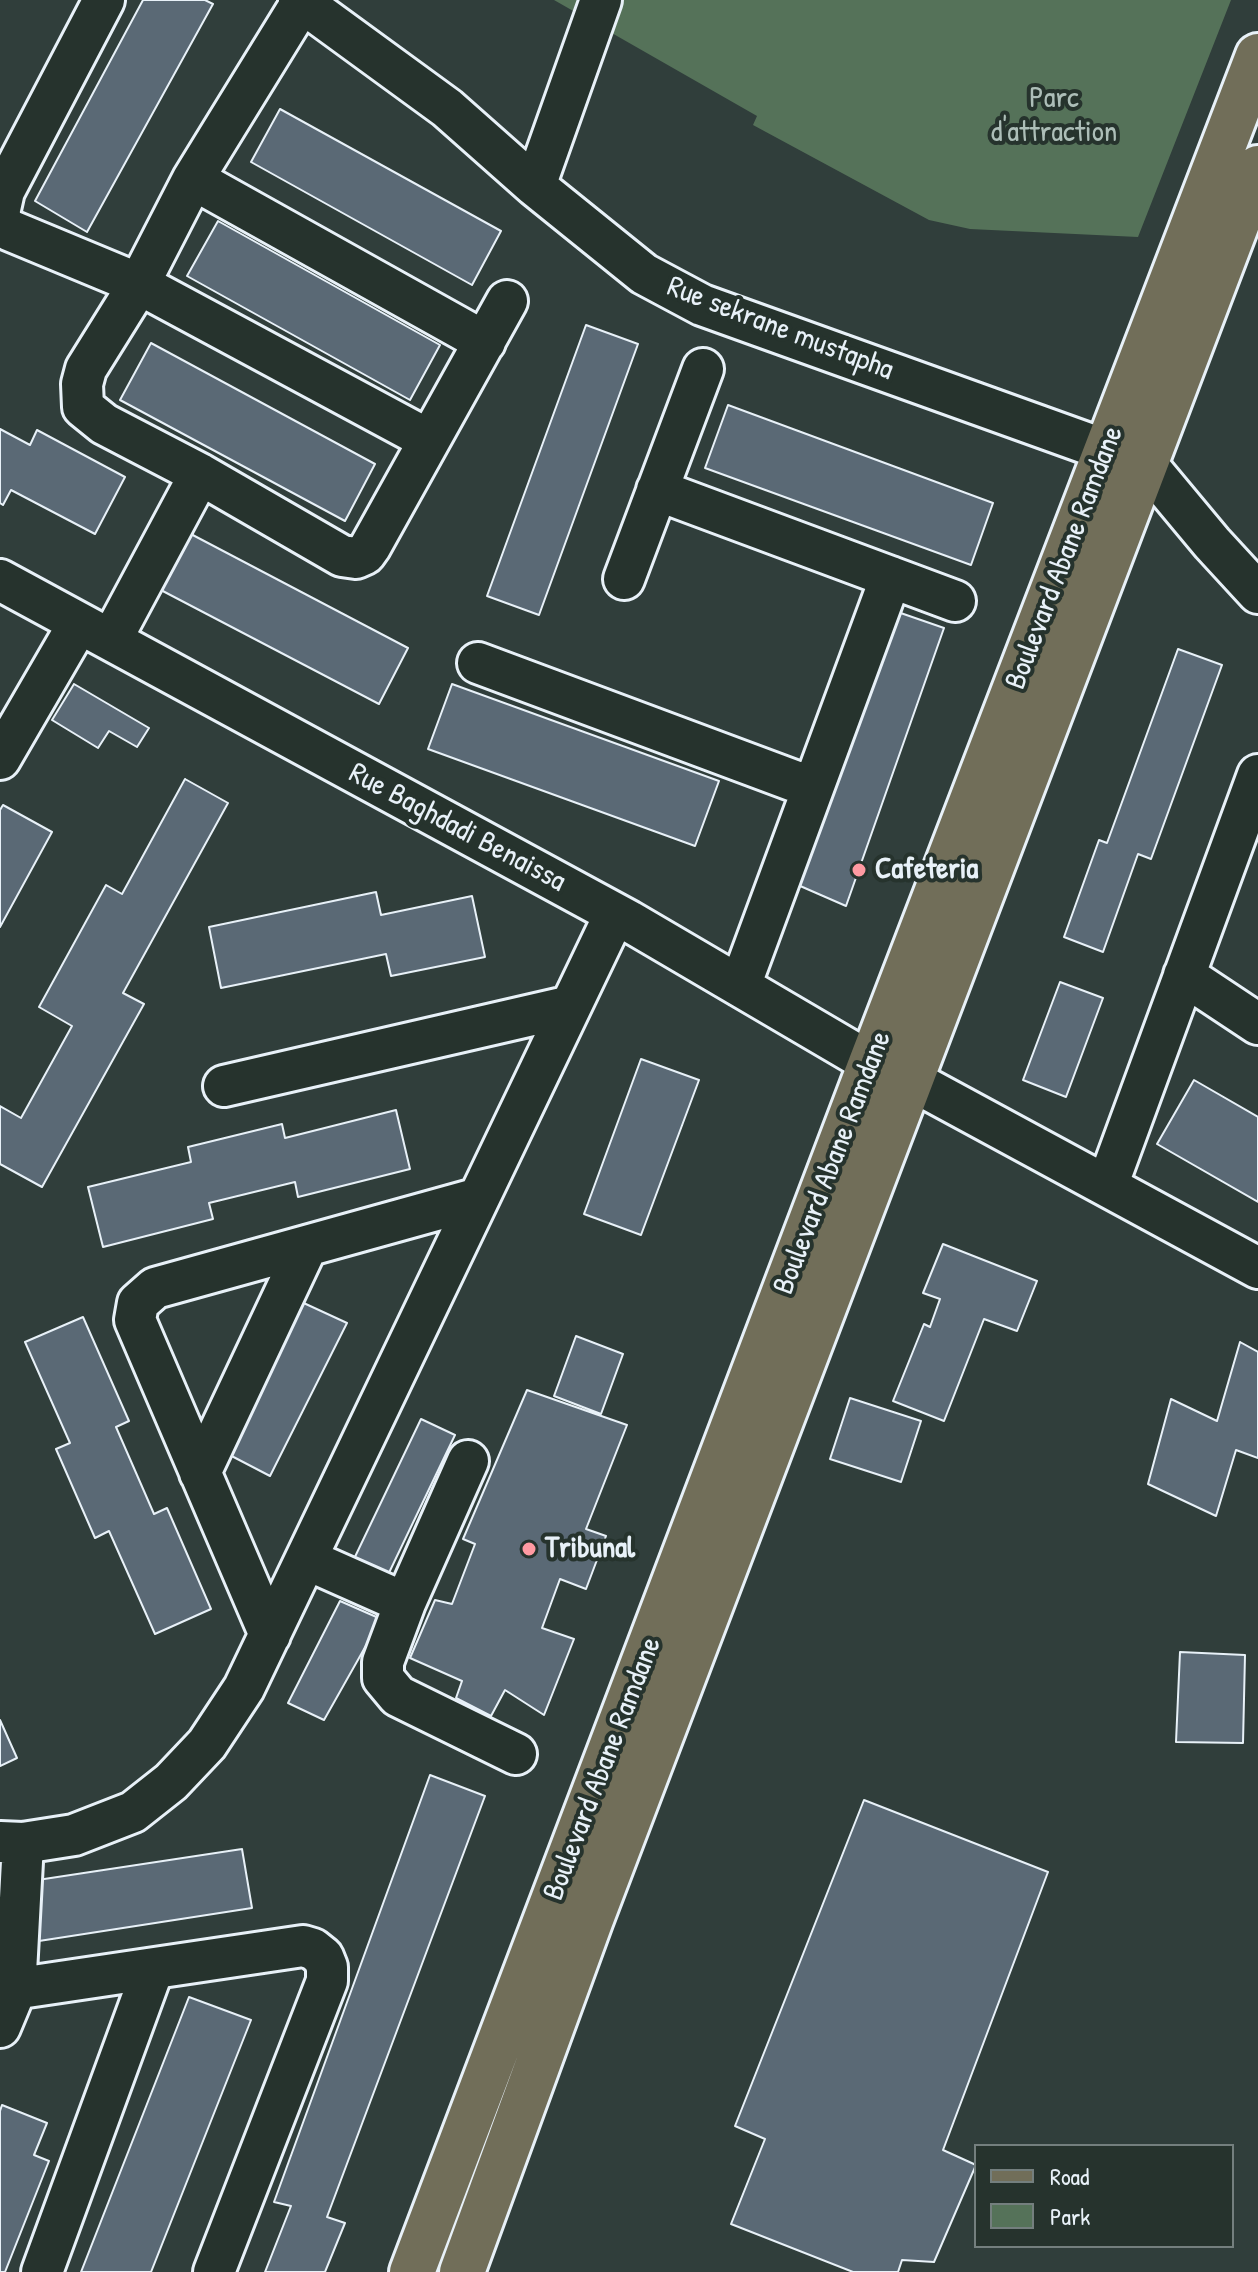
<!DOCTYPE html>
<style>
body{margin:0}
#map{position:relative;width:1258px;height:2272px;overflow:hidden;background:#303e3b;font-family:"Patrick Hand",sans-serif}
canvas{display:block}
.legend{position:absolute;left:974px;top:2144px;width:260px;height:104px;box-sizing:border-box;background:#26332d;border:2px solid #747f7e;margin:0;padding:10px 14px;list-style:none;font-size:24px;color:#e8f1f8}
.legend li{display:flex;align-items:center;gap:16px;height:40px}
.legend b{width:40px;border:2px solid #747f7e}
</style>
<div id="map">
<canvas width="1258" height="2272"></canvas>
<ul class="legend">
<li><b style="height:10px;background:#716e59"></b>Road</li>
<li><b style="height:22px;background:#557259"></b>Park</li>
</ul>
</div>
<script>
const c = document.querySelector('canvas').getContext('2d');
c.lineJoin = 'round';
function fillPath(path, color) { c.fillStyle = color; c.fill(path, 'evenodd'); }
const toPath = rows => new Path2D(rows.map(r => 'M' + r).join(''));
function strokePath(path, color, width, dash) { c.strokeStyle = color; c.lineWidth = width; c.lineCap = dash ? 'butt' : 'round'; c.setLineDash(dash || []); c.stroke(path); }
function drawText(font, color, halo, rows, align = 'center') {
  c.font = font + ' "Patrick Hand",sans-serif'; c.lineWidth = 8; c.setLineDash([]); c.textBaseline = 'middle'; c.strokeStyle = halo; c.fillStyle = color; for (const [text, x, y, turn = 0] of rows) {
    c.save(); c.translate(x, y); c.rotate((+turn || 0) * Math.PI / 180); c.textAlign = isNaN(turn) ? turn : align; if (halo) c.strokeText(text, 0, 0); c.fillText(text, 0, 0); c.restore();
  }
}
fillPath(toPath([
 [554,0,1231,0,1138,237,970,229,929,220,753,125,757,116]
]), '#557259');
const building = toPath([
 [143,0,205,0,213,4,87,232,35,201,143,0],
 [280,109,501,231,472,285,251,162,280,109],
 [218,221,440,345,410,400,187,276,218,221],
 [586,325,638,344,539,615,487,596,586,325],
 [151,343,375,464,345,521,120,400,151,343],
 [728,405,993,503,971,565,705,468,728,405],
 [0,429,30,445,37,430,125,477,95,534,11,490,3,505,0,503,0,429],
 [187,532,408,648,379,704,157,588,187,532],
 [892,610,944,628,846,906,791,882,892,610],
 [1178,649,1222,665,1151,859,1138,854,1103,952,1064,937,1099,840,1107,843,1178,649],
 [74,684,149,728,137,747,109,731,98,748,52,720,74,684],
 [452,684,719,781,695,846,428,749,452,684],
 [185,779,228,803,123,993,144,1004,42,1187,0,1164,0,1106,21,1118,72,1026,39,1007,106,885,122,894,185,779],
 [3,805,52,832,0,927,0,810,3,805],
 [376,892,381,915,472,896,485,957,391,976,386,954,221,988,209,927,376,892],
 [1060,982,1103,998,1066,1097,1023,1080,1060,982],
 [641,1059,699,1080,641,1235,584,1214,641,1059],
 [1194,1080,1258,1117,1258,1202,1157,1144,1194,1080],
 [396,1110,410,1169,298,1197,295,1182,209,1203,213,1219,103,1247,88,1187,191,1162,188,1147,282,1124,285,1138,396,1110],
 [943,1244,1037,1281,1017,1331,984,1319,944,1421,893,1401,924,1324,930,1327,940,1299,923,1293,943,1244],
 [295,1299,347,1323,270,1476,222,1451,295,1299],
 [83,1317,129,1421,116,1427,154,1514,167,1508,211,1609,155,1634,109,1531,95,1538,56,1449,70,1443,25,1342,83,1317],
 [576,1336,623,1354,601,1414,554,1396,576,1336],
 [1240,1342,1258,1352,1258,1458,1236,1450,1216,1516,1148,1484,1171,1399,1217,1421,1240,1342],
 [527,1390,627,1425,586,1529,606,1536,586,1589,560,1579,542,1628,574,1639,544,1715,505,1690,491,1716,456,1698,462,1681,410,1658,435,1600,452,1604,475,1544,463,1539,527,1390],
 [850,1398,921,1421,901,1482,830,1459,850,1398],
 [421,1419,455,1435,386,1579,352,1563,421,1419],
 [340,1601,381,1619,324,1720,288,1703,340,1601],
 [1180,1652,1245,1655,1243,1743,1176,1742,1180,1652],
 [0,1720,17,1758,0,1766,0,1720],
 [430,1775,485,1796,327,2217,345,2223,325,2272,265,2272,291,2206,274,2202,430,1775],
 [864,1800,1048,1872,943,2150,976,2165,934,2262,902,2260,898,2272,853,2272,731,2224,765,2139,735,2126,864,1800],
 [242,1849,252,1908,39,1941,31,1881,242,1849],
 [189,1997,251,2020,151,2272,81,2272,189,1997],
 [2,2105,47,2123,34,2155,49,2161,5,2272,0,2272,0,2111,2,2105]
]);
fillPath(building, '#5a6975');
strokePath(building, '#e8f1f8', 2);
const minor = toPath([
 [299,0,447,108,535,186,644,274,702,305,1147,465,1212,543,1258,593],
 [302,2,193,179,139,284,86,369,82,384,83,407,104,424,200,474,342,556,356,558,365,554,370,547,507,301],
 [193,179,485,342],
 [535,186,601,0],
 [0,209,4,191,104,0],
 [0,215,2,225,9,230,139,284,429,440],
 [657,490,955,601],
 [624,579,703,369],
 [0,580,629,921,871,1063,911,1080,1258,1268],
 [111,640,200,474],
 [478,663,813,788],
 [0,759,79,623],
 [1184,975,1258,1024],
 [740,986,891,577],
 [224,1086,571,1006],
 [1107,1186,1258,775],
 [468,1461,405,1603,383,1662,383,1678,398,1696,516,1754],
 [200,1473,307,1246],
 [306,1559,405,1603],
 [270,1635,135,1320,138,1303,155,1288,479,1198],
 [0,1842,23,1843,74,1835,133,1812,171,1782,207,1744,244,1688,615,914],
 [0,1991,303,1946,313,1949,323,1957,327,1967,327,1981,214,2272],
 [0,2027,15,1991,23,1843],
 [42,2272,153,1969]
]);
const major = toPath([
 [412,2272,871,1063,1258,56],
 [462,2272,591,1919,1258,168]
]);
strokePath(minor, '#e8f1f8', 46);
strokePath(major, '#e8f1f8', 50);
strokePath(minor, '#26332d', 40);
strokePath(major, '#716e59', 44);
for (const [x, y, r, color] of [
 [859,870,8,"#ff9aa2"],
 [529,1549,8,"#ff9aa2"]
]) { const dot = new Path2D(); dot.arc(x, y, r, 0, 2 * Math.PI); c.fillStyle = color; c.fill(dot); strokePath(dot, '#26332d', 3); }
drawText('30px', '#adbeb8', '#26332d', [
 ["Parc",1054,99],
 ["d'attraction",1054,133]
]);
drawText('30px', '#e8f1f8', '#26332d', [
 ["Rue sekrane mustapha",780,329,21],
 ["Boulevard Abane Ramdane",1065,558,-69],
 ["Rue Baghdadi Benaissa",457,828,28],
 ["Boulevard Abane Ramdane",833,1163,-69],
 ["Boulevard Abane Ramdane",603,1769,-69]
]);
drawText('bold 30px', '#e8f1f8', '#26332d', [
 ["Cafeteria",875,870],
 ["Tribunal",545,1549]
], 'left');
</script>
